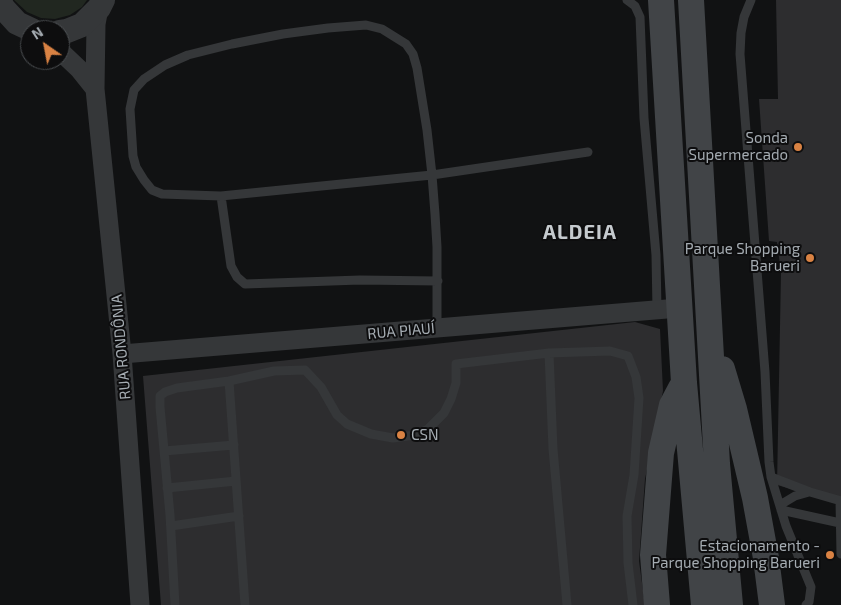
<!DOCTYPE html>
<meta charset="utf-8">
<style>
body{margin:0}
#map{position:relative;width:841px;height:605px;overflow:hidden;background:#111213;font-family:"Exo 2",sans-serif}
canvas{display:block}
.north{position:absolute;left:20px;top:20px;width:50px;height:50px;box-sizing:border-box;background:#0d0d0e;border:1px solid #4a4d50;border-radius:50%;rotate:327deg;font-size:14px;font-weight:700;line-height:20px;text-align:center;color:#a5acb2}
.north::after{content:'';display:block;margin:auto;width:18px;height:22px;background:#d98243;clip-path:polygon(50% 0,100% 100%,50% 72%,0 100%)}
</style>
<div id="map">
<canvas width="841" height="605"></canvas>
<div class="north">N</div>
</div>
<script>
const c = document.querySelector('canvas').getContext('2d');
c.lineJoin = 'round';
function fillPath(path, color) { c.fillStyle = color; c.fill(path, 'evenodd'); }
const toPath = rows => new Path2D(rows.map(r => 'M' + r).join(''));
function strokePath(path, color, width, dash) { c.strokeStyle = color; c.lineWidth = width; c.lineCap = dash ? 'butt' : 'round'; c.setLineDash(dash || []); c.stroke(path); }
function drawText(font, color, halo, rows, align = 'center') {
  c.font = font + ' "Exo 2",sans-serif'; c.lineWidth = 4; c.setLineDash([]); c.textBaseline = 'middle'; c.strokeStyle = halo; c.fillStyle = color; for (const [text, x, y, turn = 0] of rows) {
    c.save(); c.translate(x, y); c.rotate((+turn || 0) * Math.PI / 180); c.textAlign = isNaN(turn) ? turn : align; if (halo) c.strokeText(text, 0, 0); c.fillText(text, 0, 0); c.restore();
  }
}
fillPath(toPath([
 [14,0,87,0,82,7,70,15,55,19,41,18,27,12]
]), '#212720');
fillPath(toPath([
 [776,0,841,0,841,503,777,485,781,273,777,242,769,241,759,99,778,99],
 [635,322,660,329,663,391,645,479,639,561,645,605,161,605,143,376]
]), '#2d2d2f');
strokePath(toPath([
 [627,0,635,6,640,17,644,118,656,255,657,310],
 [751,0,744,17,741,33,740,54,765,372,769,462,771,477,786,526,811,587,809,602,806,605],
 [221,196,231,266,237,277,245,284,360,280,438,281],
 [437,328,437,247,435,214,432,175,427,130,417,68,413,54,406,44,382,29,366,25,328,28,283,34,232,44,188,55,165,65,144,79,134,90,130,109,133,156,136,167,144,180,152,190,162,194,221,196,432,175,588,152],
 [549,353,553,449,567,605],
 [229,381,245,605],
 [164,451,234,445],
 [771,477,810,492,841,501],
 [167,488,236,481],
 [840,501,841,554],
 [780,505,795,496,809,492],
 [781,510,840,523],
 [171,526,239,516],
 [175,605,170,515,160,407,160,396,165,392,177,388,229,381,274,371,305,370,321,387,337,415,347,424,371,434,393,438,415,435,428,429,444,413,451,399,456,383,456,364,549,353,610,351,628,356,636,377,639,398,634,475,627,516,628,563,633,605]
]), '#353739', 9);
strokePath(toPath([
 [99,8,96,24,95,89,122,354,140,605],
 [60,51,79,69,95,89],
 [122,354,679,308]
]), '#353739', 19);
strokePath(toPath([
 [0,2,4,9,17,23,32,30],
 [60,32,67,31,82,25,99,8,103,0]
]), '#353739', 24);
strokePath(toPath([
 [661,0,684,383,704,605],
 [691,0,717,464,730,605],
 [722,369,734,409,755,498,766,558,772,605],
 [657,605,653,555,661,453,672,405,681,388]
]), '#414447', 26);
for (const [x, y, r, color] of [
 [798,147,5,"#d98243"],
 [810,258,5,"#d98243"],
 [401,435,5,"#d98243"],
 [830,555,5,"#d98243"]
]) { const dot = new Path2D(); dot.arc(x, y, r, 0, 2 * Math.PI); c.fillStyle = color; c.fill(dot); strokePath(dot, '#0d0d0e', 2); }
drawText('15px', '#a5acb2', '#0d0d0e', [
 ["Sonda",788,138],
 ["Supermercado",788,155],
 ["Parque Shopping",800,249],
 ["Barueri",800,266],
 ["CSN",411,435,"left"],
 ["Estacionamento -",820,546],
 ["Parque Shopping Barueri",820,563]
], 'right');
drawText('15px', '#a5acb2', '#0d0d0e', [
 ["RUA PIAUÍ",401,331,-5],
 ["RUA RONDÔNIA",121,347,-95]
]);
c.letterSpacing = '1px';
drawText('bold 20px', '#c5cace', '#0d0d0e', [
 ["ALDEIA",580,232]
]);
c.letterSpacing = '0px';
</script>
